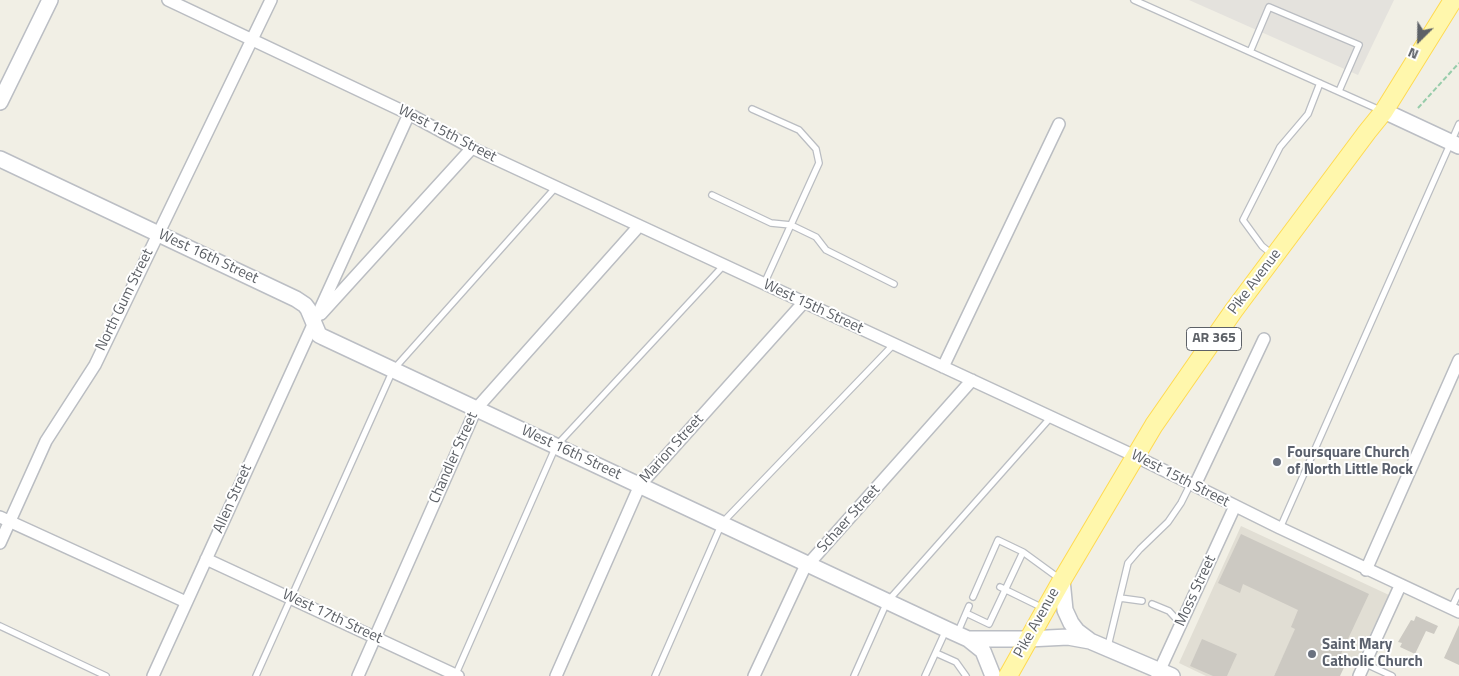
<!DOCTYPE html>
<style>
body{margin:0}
#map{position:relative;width:1459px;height:676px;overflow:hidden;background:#f1efe5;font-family:"Titillium Web",sans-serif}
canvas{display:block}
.north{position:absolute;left:1394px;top:15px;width:50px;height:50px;-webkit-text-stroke:4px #fff;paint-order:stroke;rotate:203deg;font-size:14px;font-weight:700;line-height:20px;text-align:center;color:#5d6167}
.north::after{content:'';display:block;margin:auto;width:18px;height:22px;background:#5d6167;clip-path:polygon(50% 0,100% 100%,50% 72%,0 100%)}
</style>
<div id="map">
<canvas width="1459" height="676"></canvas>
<div class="north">N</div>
</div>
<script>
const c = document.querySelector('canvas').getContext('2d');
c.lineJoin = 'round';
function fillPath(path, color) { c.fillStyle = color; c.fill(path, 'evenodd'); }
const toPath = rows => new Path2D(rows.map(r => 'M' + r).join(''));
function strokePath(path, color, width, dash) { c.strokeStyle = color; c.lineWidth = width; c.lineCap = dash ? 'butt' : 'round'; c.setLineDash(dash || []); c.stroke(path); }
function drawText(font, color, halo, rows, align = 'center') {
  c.font = font + ' "Titillium Web",sans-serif'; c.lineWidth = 4; c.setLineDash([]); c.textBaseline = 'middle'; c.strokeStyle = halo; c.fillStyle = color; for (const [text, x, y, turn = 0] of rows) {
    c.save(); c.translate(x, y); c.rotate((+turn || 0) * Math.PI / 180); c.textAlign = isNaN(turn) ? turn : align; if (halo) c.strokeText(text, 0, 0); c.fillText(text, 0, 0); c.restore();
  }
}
fillPath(toPath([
 [1189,0,1394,0,1358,75]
]), '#e4e2dd');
fillPath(toPath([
 [1241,526,1389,595,1357,662,1294,633,1274,676,1206,676,1179,663]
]), '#e1ded4');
fillPath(toPath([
 [1241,534,1369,594,1340,656,1348,659,1340,676,1274,676,1295,629,1291,627,1298,610,1243,584,1240,593,1218,583],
 [1416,616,1438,626,1434,634,1426,631,1415,654,1400,647,1402,643,1398,642,1411,620,1414,621],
 [1459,625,1459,665,1444,658],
 [1202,639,1237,654,1227,676,1213,676,1190,666]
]), '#ccc9c2');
const lane = toPath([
 [1134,0,1382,111],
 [1250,52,1269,7,1359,45,1339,91],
 [752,109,799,130,816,149,819,163,764,284],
 [712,195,771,223,791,225,816,237,826,250,894,284],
 [1273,255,1262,246,1243,220,1280,147,1308,114,1320,83],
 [1280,528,1459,124],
 [1000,587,1043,608],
 [973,597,998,540,1023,552,1060,579],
 [1120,598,1142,601],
 [1152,604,1169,611,1181,624],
 [1451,609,1459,592],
 [966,613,989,624,1023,552],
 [0,626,106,676],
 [957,634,969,606],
 [1108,646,1128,563,1140,549,1168,522,1181,503,1191,483],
 [936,653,956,662,966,676],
 [1364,663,1392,676],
 [256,676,393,370,556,187],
 [455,676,556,446,724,265],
 [655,676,722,523,894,344],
 [854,676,887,602,1051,417],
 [925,676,946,630]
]);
const street = toPath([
 [168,0,409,114,472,148,1135,456,1280,528,1459,612],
 [321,314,472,148],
 [943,367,1059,124],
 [1195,485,1264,339],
 [0,517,186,602],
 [0,543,46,441,95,365,271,0],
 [206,559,458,676],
 [1366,570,1459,360],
 [153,676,409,114],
 [358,676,476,409,639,226],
 [556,676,640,485,804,302],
 [754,676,804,569,972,380],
 [1157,676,1235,506],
 [1359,676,1400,586]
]);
const secondary = toPath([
 [0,102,50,0],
 [1384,111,1459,146],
 [0,159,296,299,305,305,308,309,319,335,323,337,946,629,968,639,1028,639,1068,637,1090,641,1172,676],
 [1062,580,1065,610,1071,623,1077,631,1089,640],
 [968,639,983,651,993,676]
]);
const primary = toPath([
 [1008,676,1062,580,1154,425,1234,310,1367,132,1384,111,1453,0]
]);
strokePath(lane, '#babdc2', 8);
strokePath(street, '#babdc2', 14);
strokePath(secondary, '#bbbec4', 18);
strokePath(primary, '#ffda50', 20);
strokePath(toPath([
 [1418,108,1459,63]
]), '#97ccaa', 2, [5, 2.5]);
strokePath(lane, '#fff', 5.5);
strokePath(street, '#fff', 11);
strokePath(secondary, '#fff', 15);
strokePath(primary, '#fff7ac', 18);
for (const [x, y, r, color] of [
 [1277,462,5,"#6b7280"],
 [1312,654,5,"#6b7280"]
]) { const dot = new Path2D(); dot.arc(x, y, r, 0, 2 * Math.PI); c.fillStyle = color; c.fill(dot); strokePath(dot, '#fff', 2); }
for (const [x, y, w] of [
 [1214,339,55]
]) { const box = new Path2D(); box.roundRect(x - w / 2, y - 11.5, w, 23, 4); c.fillStyle = '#fff'; c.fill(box); strokePath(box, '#5d6167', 1); }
drawText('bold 14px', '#5d6167', null, [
 ["AR 365",1214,339]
]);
drawText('15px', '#5d6167', '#fff', [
 ["West 15th Street",447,134,27],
 ["West 16th Street",208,257,25],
 ["Pike Avenue",1255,282,-53],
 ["North Gum Street",125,300,-64],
 ["West 15th Street",813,307,25],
 ["Marion Street",672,449,-48],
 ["West 16th Street",571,453,25],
 ["Chandler Street",454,458,-66],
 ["West 15th Street",1180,479,27],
 ["Allen Street",233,499,-66],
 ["Schaer Street",849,519,-48],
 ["Moss Street",1196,591,-65],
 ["West 17th Street",332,617,25],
 ["Pike Avenue",1037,623,-61]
]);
drawText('bold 15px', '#5b616d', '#fff', [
 ["Foursquare Church",1287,453],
 ["of North Little Rock",1287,470],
 ["Saint Mary",1322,645],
 ["Catholic Church",1322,662]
], 'left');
</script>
